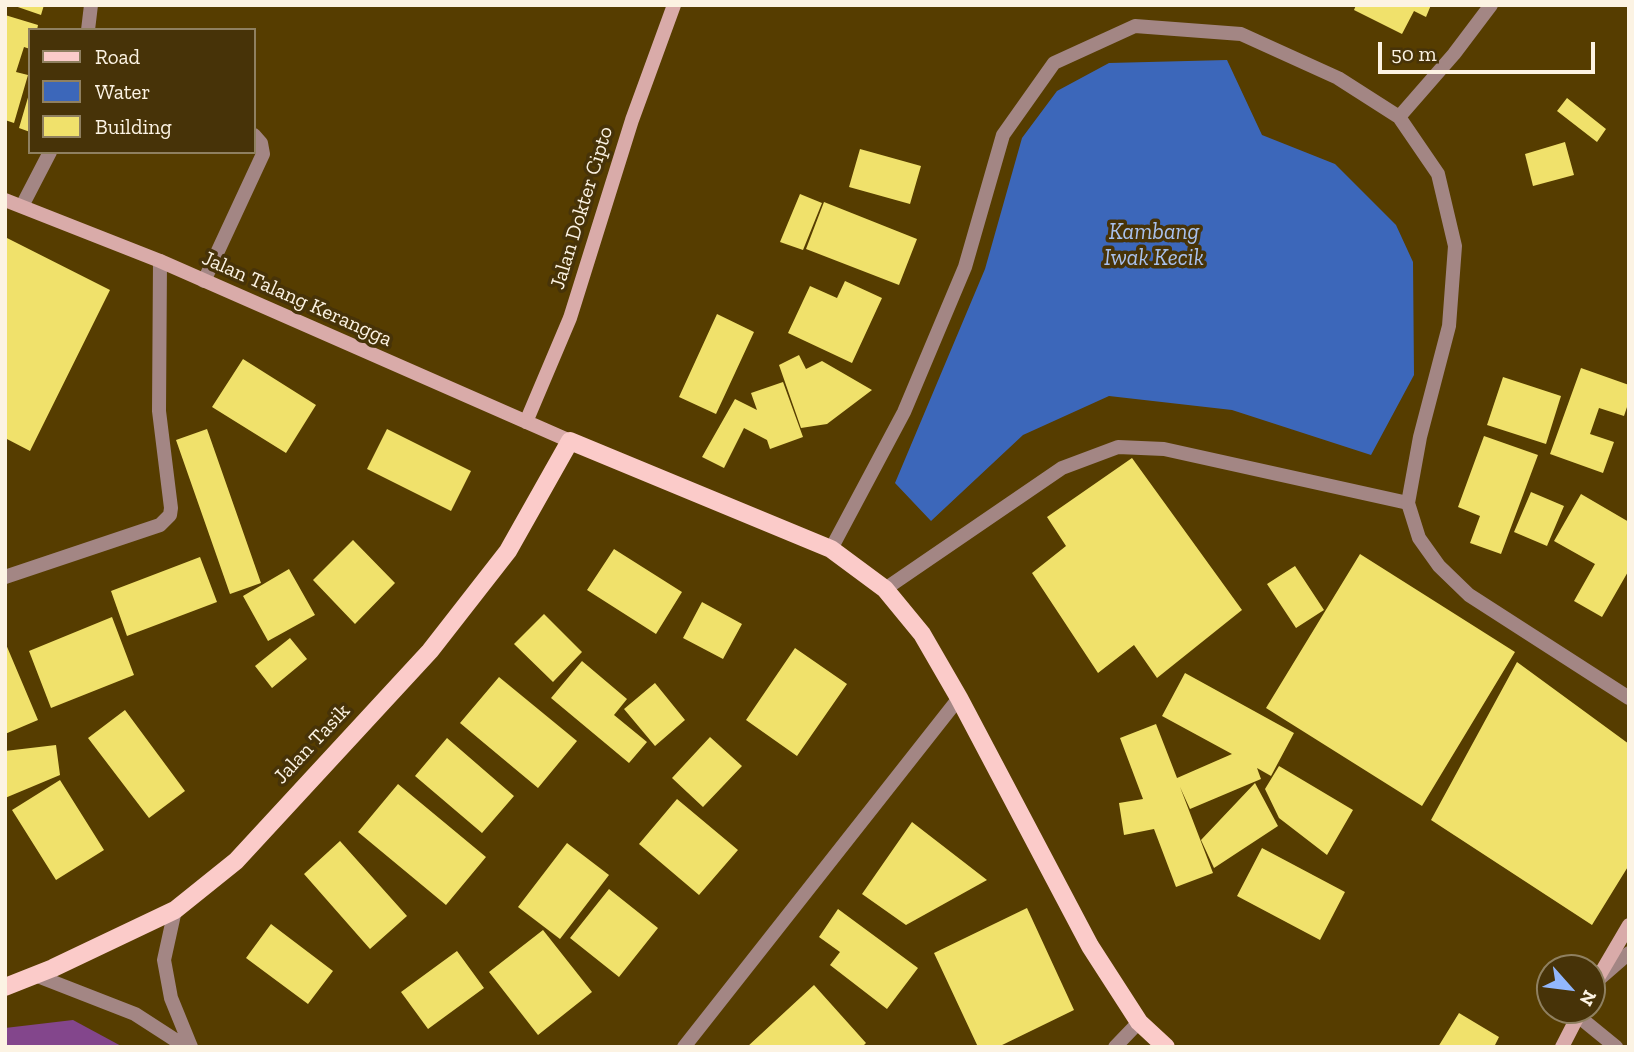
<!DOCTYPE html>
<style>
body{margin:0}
#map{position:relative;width:1634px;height:1052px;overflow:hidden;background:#563d00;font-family:"Zilla Slab",serif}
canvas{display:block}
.frame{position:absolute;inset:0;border:7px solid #fcf3e3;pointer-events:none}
.legend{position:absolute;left:28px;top:28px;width:228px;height:126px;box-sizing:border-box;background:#473308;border:2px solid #8f8060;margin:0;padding:9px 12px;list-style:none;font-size:21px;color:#fcf3e3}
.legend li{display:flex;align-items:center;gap:14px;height:35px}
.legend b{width:35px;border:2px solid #8f8060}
.north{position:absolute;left:1536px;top:954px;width:70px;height:70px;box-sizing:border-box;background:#473308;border:2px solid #8f8060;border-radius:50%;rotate:118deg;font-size:19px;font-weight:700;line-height:28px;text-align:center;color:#fcf3e3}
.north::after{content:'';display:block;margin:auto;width:24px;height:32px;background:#92b7fd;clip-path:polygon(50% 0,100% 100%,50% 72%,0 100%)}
.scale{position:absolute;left:1378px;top:42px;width:217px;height:32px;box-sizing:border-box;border:4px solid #fcf3e3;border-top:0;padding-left:9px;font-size:21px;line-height:24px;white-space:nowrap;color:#fcf3e3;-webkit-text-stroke:5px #473308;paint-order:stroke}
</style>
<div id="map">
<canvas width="1634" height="1052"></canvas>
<div class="frame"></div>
<ul class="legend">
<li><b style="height:9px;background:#fbcbc9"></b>Road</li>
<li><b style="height:19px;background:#3c67ba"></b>Water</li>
<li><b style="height:19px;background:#f0e16b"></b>Building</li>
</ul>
<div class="north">N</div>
<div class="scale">50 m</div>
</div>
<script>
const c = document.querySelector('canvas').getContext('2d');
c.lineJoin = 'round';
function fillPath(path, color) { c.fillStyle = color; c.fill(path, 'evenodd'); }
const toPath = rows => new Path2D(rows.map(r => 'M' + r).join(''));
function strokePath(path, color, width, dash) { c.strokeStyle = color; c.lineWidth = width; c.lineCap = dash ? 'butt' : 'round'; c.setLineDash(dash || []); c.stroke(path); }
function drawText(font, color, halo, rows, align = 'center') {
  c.font = font + ' "Zilla Slab",serif'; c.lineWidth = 7; c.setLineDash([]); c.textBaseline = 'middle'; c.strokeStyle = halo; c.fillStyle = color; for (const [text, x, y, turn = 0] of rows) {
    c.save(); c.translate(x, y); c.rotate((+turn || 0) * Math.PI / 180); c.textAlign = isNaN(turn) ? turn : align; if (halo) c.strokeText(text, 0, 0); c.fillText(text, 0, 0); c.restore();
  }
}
fillPath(toPath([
 [73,1020,123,1047,5,1047,5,1028]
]), '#83468c');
fillPath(toPath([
 [1227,60,1262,135,1335,164,1396,225,1413,262,1414,375,1371,455,1232,410,1109,396,1023,435,931,521,895,483,985,269,1022,138,1057,91,1109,63]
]), '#3c67ba');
fillPath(toPath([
 [12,5,44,5,41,15],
 [1356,5,1431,5,1426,17,1414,11,1402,34,1354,10],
 [5,15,38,25,37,30,30,30,30,49,24,47,16,72,28,75,14,123,5,120],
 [29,94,30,94,30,132,19,128],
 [1567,98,1606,129,1597,142,1557,111],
 [1565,142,1574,175,1533,186,1525,154],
 [860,149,921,166,910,204,849,187],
 [800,194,822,203,803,250,780,242],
 [824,202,917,239,899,285,806,249],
 [5,237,110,290,30,451,5,438],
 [845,281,882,298,852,363,788,333,810,286,837,298],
 [717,314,754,332,716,414,679,397],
 [799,355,806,369,822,361,872,390,827,424,801,428,779,365],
 [243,359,316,405,286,453,212,407],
 [1581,368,1629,385,1629,401,1624,416,1599,408,1590,434,1614,442,1603,473,1550,454],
 [1503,377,1561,396,1546,444,1487,425],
 [783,382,803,437,770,449,767,440,744,428,724,468,702,457,735,399,757,410,751,393],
 [207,429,261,583,230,594,176,440],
 [387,429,471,471,451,511,367,469],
 [1484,436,1538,455,1501,554,1470,543,1480,516,1458,507],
 [1132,458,1242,610,1157,678,1134,645,1098,673,1032,573,1066,546,1047,517],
 [1531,492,1564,506,1547,546,1514,532],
 [1581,494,1629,522,1629,570,1602,617,1574,601,1595,564,1554,541],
 [353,540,395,583,355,624,313,580],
 [614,549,682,592,656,634,587,590],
 [1360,554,1515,652,1422,806,1266,708],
 [200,557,217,602,127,636,111,591],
 [1295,566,1324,610,1296,628,1267,584],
 [289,569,315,615,268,641,243,596],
 [702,602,742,624,723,659,683,638],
 [544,614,582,652,553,682,514,644],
 [112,617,134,675,51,708,29,651],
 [290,638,307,659,272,688,255,666],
 [5,642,38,720,5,734],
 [795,648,847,684,797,756,746,720],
 [582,661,627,699,614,715,647,742,629,763,551,698],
 [1517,662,1629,744,1629,865,1592,925,1431,820],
 [1185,673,1294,733,1271,776,1257,768,1261,779,1190,809,1180,787,1213,873,1176,887,1154,829,1124,835,1119,803,1143,799,1120,738,1156,724,1177,778,1232,754,1162,716],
 [499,677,577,741,538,788,460,723],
 [655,683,685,720,655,746,624,709],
 [125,710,185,791,149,818,88,738],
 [710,737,742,766,703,807,672,778],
 [447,738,514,796,482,833,415,776],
 [56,745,60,775,5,798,5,751],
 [1279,766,1353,810,1327,855,1279,818,1265,789],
 [60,780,104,850,56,880,12,810],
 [1255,783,1278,826,1214,868,1201,840],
 [398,784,486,857,446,905,358,832],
 [677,799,738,850,699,895,639,844],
 [912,822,987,880,906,925,862,894],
 [340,841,407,916,370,949,304,874],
 [567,843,609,875,560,939,518,907],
 [1262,848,1345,892,1320,940,1237,896],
 [609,889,658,928,619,977,570,938],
 [1027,908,1074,1010,998,1047,978,1047,934,953],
 [838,909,918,968,887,1009,830,965,840,952,819,937],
 [271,924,333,971,308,1004,246,958],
 [543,930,592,992,538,1035,489,972],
 [457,951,484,988,428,1029,401,992],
 [814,985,866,1043,862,1047,747,1047],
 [1459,1013,1499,1037,1494,1047,1438,1047]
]), '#f0e16b');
strokePath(toPath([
 [5,577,160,525,170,515,171,508,159,411,160,261],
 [885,589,1062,468,1118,447,1164,449,1408,503],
 [1578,1016,1616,1047],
 [1115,1047,1139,1022]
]), '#a38684', 14);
strokePath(toPath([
 [88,30,91,5],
 [1399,117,1454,54,1491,5],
 [22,206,50,152],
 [204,281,263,154,261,143,254,135],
 [831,549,904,412,965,267,1003,135,1054,63,1135,26,1241,34,1338,78,1399,117,1438,174,1455,246,1449,326,1420,437,1408,503,1419,538,1439,566,1469,595,1629,698],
 [175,910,164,960,171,998,191,1047],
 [35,975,135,1014,186,1047],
 [1598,980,1629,953],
 [684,1047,959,698]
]), '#a38684', 14);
strokePath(toPath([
 [5,200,160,261,570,441],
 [526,422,570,318,632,120,674,5],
 [1592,988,1629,925],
 [1562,1047,1581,1010]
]), '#d9aba9', 14);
strokePath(toPath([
 [5,987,53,968,175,910,236,861,430,651,508,551,570,441,831,549,885,589,922,634,959,698,1090,946,1139,1022,1166,1047]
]), '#fbcbc9', 18);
drawText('21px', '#fcf3e3', '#473308', [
 ["Jalan Dokter Cipto",582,208,-73],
 ["Jalan Talang Kerangga",297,299,24],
 ["Jalan Tasik",312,744,-47]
]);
drawText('italic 23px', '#a9c1ed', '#473308', [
 ["Kambang",1154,232],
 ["Iwak Kecik",1154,258]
]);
</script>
